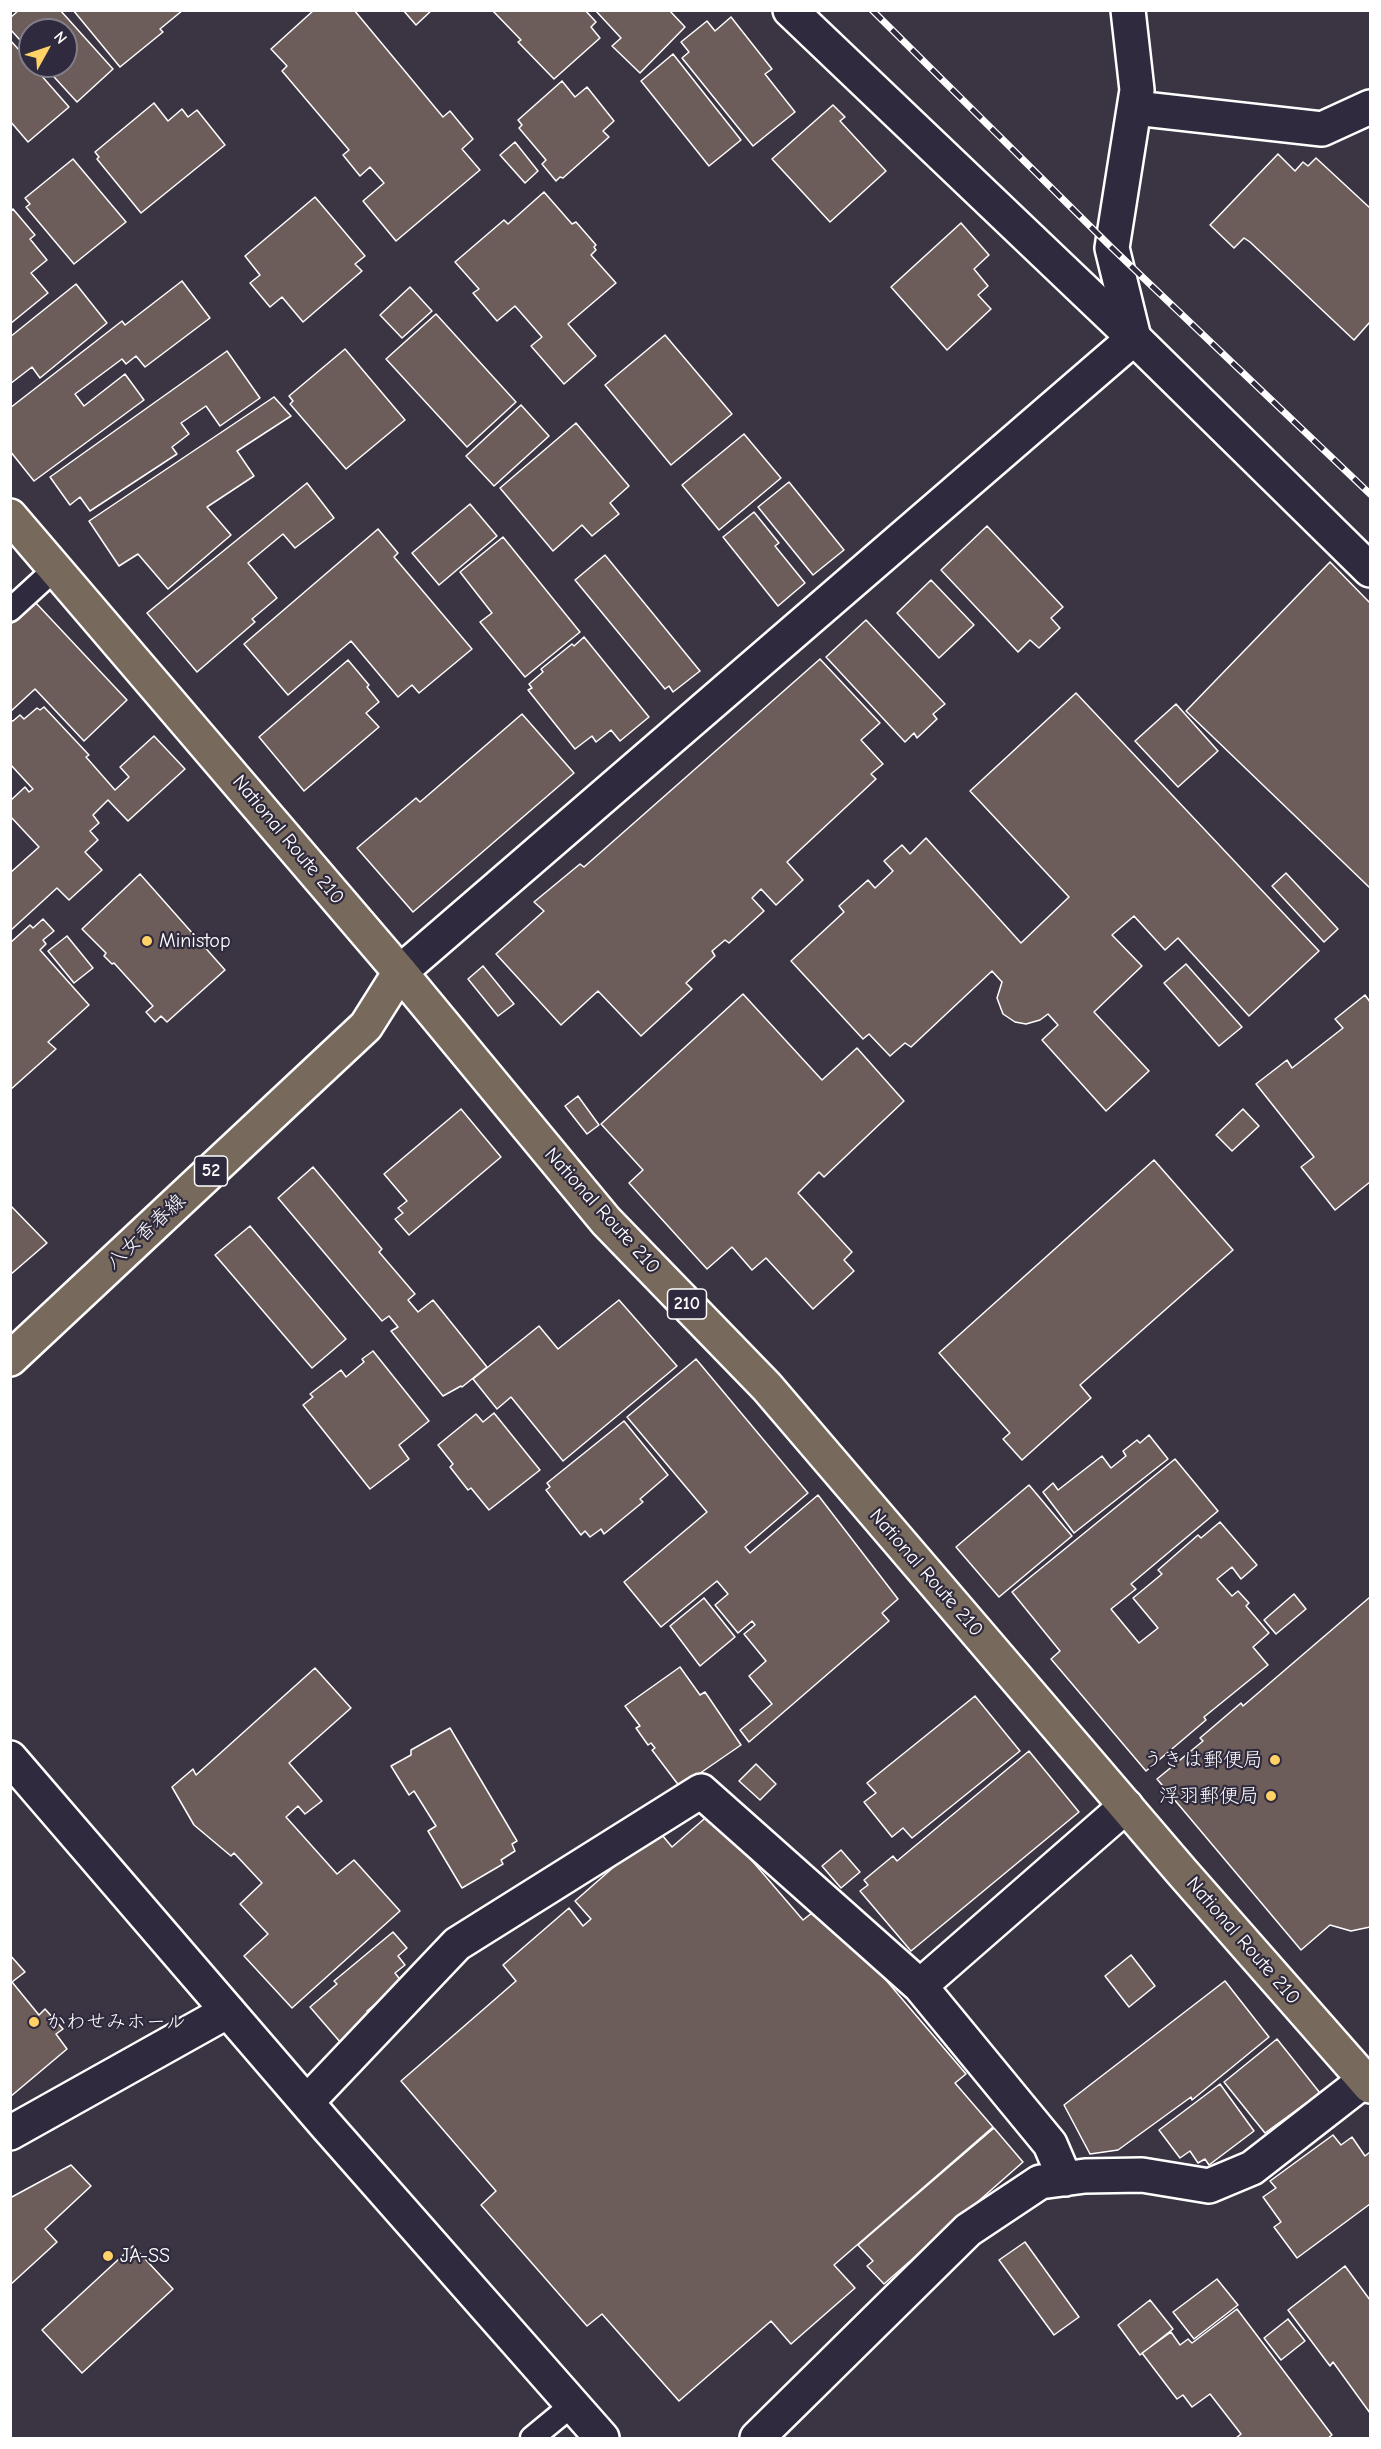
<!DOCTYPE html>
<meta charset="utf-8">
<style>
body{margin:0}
#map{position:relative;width:1381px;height:2449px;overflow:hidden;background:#3b3443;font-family:"Comic Neue",sans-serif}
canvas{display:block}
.frame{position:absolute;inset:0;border:12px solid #fff;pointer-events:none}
.north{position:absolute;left:18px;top:18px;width:60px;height:60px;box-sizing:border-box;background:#2f2a3d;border:2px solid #827f8b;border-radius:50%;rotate:50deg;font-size:16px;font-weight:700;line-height:24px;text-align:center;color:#fff}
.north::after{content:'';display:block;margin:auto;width:21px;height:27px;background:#ffd166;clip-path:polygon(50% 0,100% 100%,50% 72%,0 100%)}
</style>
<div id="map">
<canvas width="1381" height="2449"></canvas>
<div class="frame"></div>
<div class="north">N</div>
</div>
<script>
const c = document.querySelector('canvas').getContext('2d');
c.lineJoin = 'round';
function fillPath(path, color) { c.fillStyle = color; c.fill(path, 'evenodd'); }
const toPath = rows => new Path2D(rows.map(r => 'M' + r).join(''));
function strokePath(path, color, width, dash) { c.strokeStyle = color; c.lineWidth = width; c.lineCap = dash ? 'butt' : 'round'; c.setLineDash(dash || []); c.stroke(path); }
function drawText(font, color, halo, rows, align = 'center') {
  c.font = font + ' "Comic Neue","Klee One",sans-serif'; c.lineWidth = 4.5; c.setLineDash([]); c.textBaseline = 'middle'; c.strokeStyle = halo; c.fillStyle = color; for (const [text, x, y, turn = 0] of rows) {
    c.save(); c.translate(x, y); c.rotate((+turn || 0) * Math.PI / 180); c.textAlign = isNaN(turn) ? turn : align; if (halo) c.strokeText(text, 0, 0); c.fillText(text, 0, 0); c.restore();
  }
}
const building = toPath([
 [19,10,60,10,113,69,77,102,44,66,66,66,66,30,30,30,30,51,10,29,10,18,19,10],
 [73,10,183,10,160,29,163,32,120,67,73,10],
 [314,10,354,10,443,117,450,111,473,139,462,149,480,170,396,241,363,201,384,183,370,167,360,176,343,155,349,150,282,71,287,66,271,49,314,10],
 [403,10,432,10,416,25,403,10],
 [492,10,585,10,596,22,591,27,600,38,554,79,518,42,521,40,492,10],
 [595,10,669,10,685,27,640,73,612,46,621,38,595,10],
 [731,17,772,69,765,74,795,112,753,146,682,58,689,52,681,42,707,21,715,31,731,17],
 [10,40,30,62,30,66,33,66,69,107,28,142,10,121,10,40],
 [673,54,741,140,709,166,641,81,673,54],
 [562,81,575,97,587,87,614,121,603,131,609,137,563,178,560,177,556,181,542,164,546,160,519,128,522,125,518,120,562,81],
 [154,103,168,121,182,109,188,117,197,110,225,145,141,213,97,159,99,157,95,152,154,103],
 [833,105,845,117,840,121,886,171,830,222,772,159,833,105],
 [515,142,538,171,525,183,500,155,515,142],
 [1278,154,1295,171,1303,162,1308,166,1316,158,1370,208,1370,322,1354,340,1250,242,1244,238,1234,248,1210,225,1278,154],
 [73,159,126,222,74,264,26,207,30,204,25,198,73,159],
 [544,192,572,224,576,222,596,245,594,247,596,250,591,255,616,283,568,324,596,356,564,384,531,346,542,337,515,306,497,321,473,293,479,289,455,262,504,220,508,224,544,192],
 [315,197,365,256,355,264,362,271,303,322,282,297,270,307,250,283,260,275,245,256,315,197],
 [13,209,35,235,30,239,47,260,31,273,48,293,10,324,10,212,13,209],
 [961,223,989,255,974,269,988,286,978,295,991,309,947,350,891,287,961,223],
 [182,281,210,318,145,367,136,356,126,364,122,359,75,394,84,406,125,374,144,400,34,481,10,451,10,408,122,321,125,325,182,281],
 [76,284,107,323,40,378,32,367,10,384,10,337,76,284],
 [410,287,432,311,402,338,380,315,410,287],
 [436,314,516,402,467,447,386,359,436,314],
 [665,335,732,414,671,465,605,385,665,335],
 [345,349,405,420,346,469,290,404,293,401,289,396,345,349],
 [227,351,260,398,220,426,206,406,181,423,189,434,172,447,177,454,90,511,80,497,70,505,50,477,227,351],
 [274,397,291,416,237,451,254,476,207,507,231,535,168,589,138,554,119,566,89,521,274,397],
 [521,405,549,436,494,486,466,456,521,405],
 [576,423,629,486,610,503,619,514,592,536,582,525,553,551,500,488,576,423],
 [744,434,781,478,719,530,682,485,744,434],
 [789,482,844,550,813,575,758,507,789,482],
 [307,483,334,518,295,548,283,534,248,563,277,598,252,619,255,622,197,672,147,613,307,483],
 [470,504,497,536,439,585,412,553,470,504],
 [754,512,779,543,775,546,805,583,778,606,723,537,754,512],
 [987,526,1063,607,1051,618,1060,628,1039,648,1030,640,1018,652,941,570,987,526],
 [378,529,398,553,394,557,472,649,419,693,412,685,398,697,351,641,288,695,244,644,378,529],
 [503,537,580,632,525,677,480,622,492,613,460,572,503,537],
 [605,555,700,671,673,692,669,686,665,689,575,580,605,555],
 [1330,562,1370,603,1370,888,1186,711,1330,562],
 [931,580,974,625,939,658,897,613,931,580],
 [35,602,127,700,84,741,35,689,10,712,10,625,35,602],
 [866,620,945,704,933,714,937,719,917,738,914,733,905,742,826,657,866,620],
 [584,637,649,717,620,741,611,730,596,742,592,736,575,749,528,690,532,688,529,684,543,672,541,669,572,644,574,646,584,637],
 [820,659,880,723,861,740,883,764,871,774,876,779,787,862,803,880,776,905,761,889,752,898,764,911,729,943,725,940,712,951,715,956,686,983,692,989,641,1036,598,991,561,1025,496,954,544,911,534,902,580,864,584,867,820,659],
 [348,660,369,685,367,687,379,702,366,713,379,727,304,791,259,737,348,660],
 [1076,693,1319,951,1249,1016,1178,938,1165,950,1134,916,1112,935,1142,966,1094,1012,1149,1071,1106,1111,1042,1040,1058,1025,1048,1014,1040,1020,1026,1024,1015,1022,1003,1014,997,998,1002,982,992,971,911,1047,905,1043,890,1056,869,1034,863,1039,791,961,844,912,839,906,868,880,875,888,893,871,884,861,902,845,910,854,926,838,1021,943,1069,897,970,791,1076,693],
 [1176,704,1218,751,1178,787,1135,741,1176,704],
 [44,707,89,755,86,757,115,790,129,777,120,767,154,736,185,769,128,821,108,800,93,815,99,823,90,831,98,840,85,852,102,870,69,900,57,888,10,931,10,873,39,847,10,816,10,801,25,787,29,792,33,789,10,764,10,720,13,721,20,715,24,719,37,708,40,710,44,707],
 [522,714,574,773,413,912,357,848,416,798,420,802,522,714],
 [1286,873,1338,929,1324,942,1272,886,1286,873],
 [140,874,225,970,167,1022,161,1016,155,1022,146,1012,153,1006,114,963,112,964,104,956,106,953,82,929,140,874],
 [43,919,54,931,43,940,46,944,40,950,89,1005,48,1042,56,1049,10,1090,10,943,30,925,33,928,43,919],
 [67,936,93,968,74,983,48,951,67,936],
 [1186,964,1242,1027,1219,1046,1164,983,1186,964],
 [483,966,514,1004,498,1016,468,979,483,966],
 [743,994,822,1080,857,1048,904,1101,824,1177,819,1172,798,1193,852,1252,844,1260,854,1271,813,1309,766,1258,752,1270,732,1247,707,1269,629,1183,643,1170,601,1124,743,994],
 [1365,995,1370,1002,1370,1182,1335,1210,1301,1167,1314,1157,1256,1084,1287,1060,1292,1068,1343,1028,1335,1019,1365,995],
 [578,1096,599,1125,587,1134,565,1106,578,1096],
 [461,1109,501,1157,409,1235,395,1219,403,1213,398,1208,407,1201,384,1174,461,1109],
 [1243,1109,1259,1126,1232,1151,1216,1135,1243,1109],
 [1154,1160,1233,1250,1080,1385,1091,1398,1022,1460,1003,1439,1010,1433,939,1353,1154,1160],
 [313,1167,382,1249,379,1252,415,1294,408,1300,418,1312,433,1300,487,1367,462,1387,461,1386,443,1396,391,1331,398,1327,389,1316,382,1321,278,1198,313,1167],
 [10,1205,47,1243,10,1275,10,1205],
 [250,1226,346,1339,312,1368,215,1255,250,1226],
 [619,1300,677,1366,563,1461,511,1397,497,1409,473,1379,539,1326,558,1349,619,1300],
 [373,1351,429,1421,399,1445,409,1459,370,1489,303,1405,313,1397,310,1394,341,1370,346,1377,364,1362,362,1359,373,1351],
 [696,1359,808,1493,745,1547,750,1553,818,1495,898,1599,882,1613,889,1621,749,1742,740,1730,772,1704,749,1676,766,1661,744,1634,755,1625,752,1621,738,1633,715,1605,728,1594,717,1581,661,1627,624,1582,707,1512,627,1417,696,1359],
 [494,1413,540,1470,489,1510,471,1488,468,1490,450,1467,453,1464,438,1445,476,1414,483,1422,494,1413],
 [624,1421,668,1475,640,1499,643,1502,604,1534,601,1529,590,1537,585,1531,581,1535,546,1490,550,1487,547,1483,624,1421],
 [1149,1435,1168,1459,1074,1533,1043,1492,1053,1483,1058,1490,1102,1456,1111,1468,1126,1456,1123,1451,1137,1440,1140,1443,1149,1435],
 [1175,1459,1218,1511,1131,1584,1136,1589,1111,1609,1139,1643,1158,1628,1133,1598,1162,1574,1158,1570,1198,1535,1201,1538,1220,1522,1257,1565,1241,1579,1232,1567,1217,1579,1232,1596,1238,1591,1249,1603,1246,1606,1269,1633,1253,1647,1268,1665,1204,1717,1206,1720,1146,1771,1051,1659,1060,1651,1012,1592,1175,1459],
 [1029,1485,1072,1536,999,1597,956,1547,1029,1485],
 [1294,1594,1306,1609,1276,1634,1264,1620,1294,1594],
 [1370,1597,1370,1927,1351,1931,1330,1925,1301,1950,1157,1779,1203,1741,1200,1738,1241,1703,1243,1706,1370,1597],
 [704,1598,735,1637,700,1666,670,1626,704,1598],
 [680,1667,700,1695,705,1692,741,1745,680,1787,652,1750,655,1748,651,1743,648,1745,636,1728,640,1726,625,1706,680,1667],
 [315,1668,351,1708,289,1763,322,1801,305,1814,298,1806,286,1817,337,1874,354,1860,400,1911,292,2008,244,1956,268,1934,240,1904,262,1883,234,1853,231,1856,194,1825,172,1787,193,1769,196,1775,315,1668],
 [975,1696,1020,1751,912,1838,903,1828,892,1837,864,1802,876,1793,867,1783,975,1696],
 [450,1728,517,1841,512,1844,515,1851,501,1860,503,1864,462,1888,428,1831,436,1826,414,1791,409,1795,391,1766,411,1755,411,1750,450,1728],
 [1029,1751,1079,1812,911,1951,860,1891,868,1885,864,1880,893,1856,897,1861,1029,1751],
 [756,1764,776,1784,760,1800,739,1781,756,1764],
 [711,1813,803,1920,822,1905,966,2074,955,2083,993,2127,834,2265,855,2288,791,2344,771,2321,679,2401,602,2314,587,2326,481,2205,496,2191,401,2081,516,1981,503,1965,569,1908,583,1926,591,1919,575,1901,657,1829,672,1847,711,1813],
 [841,1850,860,1872,841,1888,822,1866,841,1850],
 [393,1932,407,1948,398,1956,405,1965,395,1973,402,1982,367,2011,373,2018,341,2043,310,2007,337,1984,334,1981,393,1932],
 [10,1955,25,1972,12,1982,39,2015,45,2009,63,2029,56,2034,67,2049,10,2097,10,1955],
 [1131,1955,1155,1986,1129,2007,1105,1976,1131,1955],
 [1225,1981,1269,2037,1192,2100,1191,2097,1118,2150,1090,2154,1064,2105,1225,1981],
 [1277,2039,1320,2093,1265,2133,1224,2082,1277,2039],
 [1220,2084,1254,2131,1209,2165,1205,2159,1198,2163,1190,2151,1180,2158,1159,2130,1220,2084],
 [994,2128,1023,2162,884,2284,867,2266,873,2261,858,2245,994,2128],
 [1333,2135,1341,2145,1352,2137,1365,2156,1370,2152,1370,2204,1297,2258,1274,2227,1281,2222,1263,2197,1276,2188,1270,2181,1333,2135],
 [71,2165,91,2186,45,2229,57,2242,10,2285,10,2198,71,2165],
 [1025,2242,1079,2317,1054,2335,999,2260,1025,2242],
 [133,2246,173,2289,82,2373,42,2330,133,2246],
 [1345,2266,1370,2300,1370,2413,1333,2362,1330,2366,1288,2310,1345,2266],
 [1217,2279,1238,2305,1194,2339,1173,2312,1217,2279],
 [1150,2300,1173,2329,1140,2355,1118,2325,1150,2300],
 [1237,2309,1332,2435,1328,2438,1236,2438,1241,2434,1210,2394,1192,2407,1183,2395,1177,2399,1142,2353,1171,2332,1180,2345,1188,2339,1192,2343,1237,2309],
 [1288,2319,1305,2341,1281,2360,1264,2338,1288,2319]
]);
fillPath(building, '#6c5c5a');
strokePath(building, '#fff', 1.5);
const service = toPath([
 [10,610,56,568],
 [532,2438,572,2405]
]);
const minor = toPath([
 [790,10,1134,338,1370,570],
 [1135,108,1322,129,1370,107],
 [10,1758,326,2125,602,2438],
 [920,1986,1126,1806],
 [307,2102,457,1944,701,1791,920,1986,1050,2144,1065,2179],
 [10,2133,228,2011],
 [757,2438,968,2230,1040,2182,1085,2176,1142,2175,1209,2186,1252,2168,1365,2080]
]);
const tertiary = toPath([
 [400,972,1134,338,1112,248,1137,90,1128,10]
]);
const primary = toPath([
 [10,1359,366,1026,400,972]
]);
const trunk = toPath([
 [10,516,400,972,606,1221,767,1387,1182,1872,1370,2086]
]);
strokePath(service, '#fff', 27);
strokePath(minor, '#fff', 38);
strokePath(tertiary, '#fff', 38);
strokePath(primary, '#fff', 38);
strokePath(trunk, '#fff', 38);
strokePath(service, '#2f2a3d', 22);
strokePath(minor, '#2f2a3d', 33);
strokePath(tertiary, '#2f2a3d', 33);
strokePath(primary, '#77695c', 33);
strokePath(trunk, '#77695c', 33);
const rail = toPath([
 [872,10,1112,248,1370,494]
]);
strokePath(rail, '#fff', 7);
strokePath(rail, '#2f2a3d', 4.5, [14]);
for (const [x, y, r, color] of [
 [147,941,6,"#ffd166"],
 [1275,1760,6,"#ffd166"],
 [1271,1796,6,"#ffd166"],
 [34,2022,6,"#ffd166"],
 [108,2256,6,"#ffd166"]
]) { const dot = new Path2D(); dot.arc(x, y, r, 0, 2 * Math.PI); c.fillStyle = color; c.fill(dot); strokePath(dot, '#2f2a3d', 2); }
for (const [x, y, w] of [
 [211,1171,33],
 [687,1304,39]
]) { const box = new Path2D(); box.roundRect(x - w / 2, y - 15, w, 30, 4.5); c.fillStyle = '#2f2a3d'; c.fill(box); strokePath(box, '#fff', 1.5); }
drawText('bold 18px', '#fff', null, [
 ["52",211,1171],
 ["210",687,1304]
]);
drawText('20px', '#fff', '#2f2a3d', [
 ["National Route 210",288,840,50],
 ["National Route 210",602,1211,48],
 ["八女香春線",146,1232,-43],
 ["National Route 210",926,1573,49],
 ["National Route 210",1243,1941,49]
]);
drawText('20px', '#fff', '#2f2a3d', [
 ["Ministop",159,941],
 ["うきは郵便局",1263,1760,"right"],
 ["浮羽郵便局",1259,1796,"right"],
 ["かわせみホール",46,2022],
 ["JA-SS",120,2256]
], 'left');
</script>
